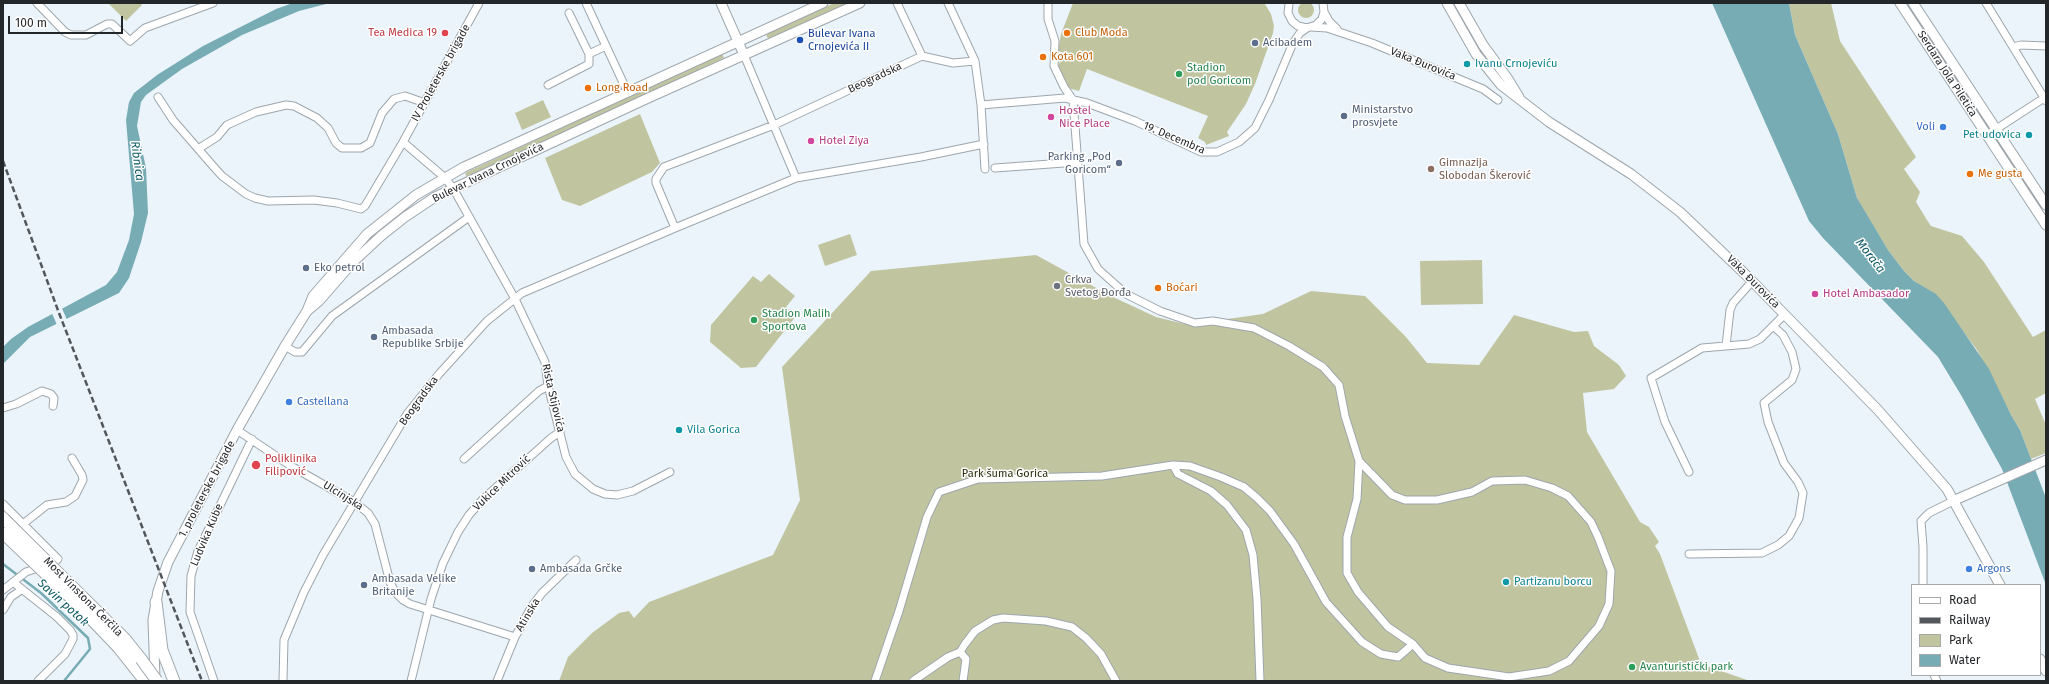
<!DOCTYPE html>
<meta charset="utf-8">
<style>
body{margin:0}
#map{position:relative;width:2049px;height:684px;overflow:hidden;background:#ebf4fb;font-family:"Fira Sans",sans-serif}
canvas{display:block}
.frame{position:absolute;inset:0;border:4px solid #24272a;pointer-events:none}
.legend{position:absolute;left:1911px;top:584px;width:130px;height:92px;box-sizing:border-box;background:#fff;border:1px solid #a7a9aa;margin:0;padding:5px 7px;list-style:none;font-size:12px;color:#24272a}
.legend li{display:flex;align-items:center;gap:8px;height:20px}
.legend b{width:20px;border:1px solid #a7a9aa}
.scale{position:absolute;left:8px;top:16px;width:115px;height:18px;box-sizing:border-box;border:2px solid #24272a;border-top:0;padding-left:5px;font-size:12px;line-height:14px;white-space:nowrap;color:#24272a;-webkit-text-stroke:3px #fff;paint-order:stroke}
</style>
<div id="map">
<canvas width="2049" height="684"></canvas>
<div class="frame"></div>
<ul class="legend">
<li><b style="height:5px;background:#fff"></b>Road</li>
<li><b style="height:5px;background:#52575b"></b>Railway</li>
<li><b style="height:11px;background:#c0c5a0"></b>Park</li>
<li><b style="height:11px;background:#77acb5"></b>Water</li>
</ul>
<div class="scale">100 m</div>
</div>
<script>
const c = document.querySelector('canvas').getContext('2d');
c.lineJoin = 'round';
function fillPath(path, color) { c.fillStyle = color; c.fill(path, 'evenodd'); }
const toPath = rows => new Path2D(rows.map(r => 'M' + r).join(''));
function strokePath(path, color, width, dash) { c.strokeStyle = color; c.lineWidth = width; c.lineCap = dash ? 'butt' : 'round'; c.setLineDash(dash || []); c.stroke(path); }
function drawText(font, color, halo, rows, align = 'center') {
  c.font = font + ' "Fira Sans",sans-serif'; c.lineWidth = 3; c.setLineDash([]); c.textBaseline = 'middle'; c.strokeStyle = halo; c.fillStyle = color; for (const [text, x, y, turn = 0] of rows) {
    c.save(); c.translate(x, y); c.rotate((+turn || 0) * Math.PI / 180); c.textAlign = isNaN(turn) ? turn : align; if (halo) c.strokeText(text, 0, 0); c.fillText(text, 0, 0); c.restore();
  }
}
fillPath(toPath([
 '1298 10a8 8 0 1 1 16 0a8 8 0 1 1-16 0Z',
 [108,3,140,3,142,5,126,21],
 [834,3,848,3,768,39,766,34],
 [1073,3,1265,4,1271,14,1274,26,1273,33,1255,84,1246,104,1227,132,1229,136,1206,145,1205,142,1198,138,1208,116,1087,69,1079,91,1068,88,1058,66,1064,53,1058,51,1061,34],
 [1789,3,1831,3,1840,41,1916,157,1904,169,1920,192,1916,202,1927,220,1931,226,1962,236,1984,262,2033,337,2046,330,2046,393,2035,399,2046,425,2046,453,2031,459,2020,430,2011,415,1977,350,1936,295,1914,281,1904,271,1888,250,1864,211,1857,198,1838,134,1795,35],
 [1904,3,1907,3,1986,123,1984,123],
 [722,53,724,58,467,178,465,173],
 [543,100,551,117,522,130,515,113],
 [640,114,660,163,652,172,580,206,562,200,545,158],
 [850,234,857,255,825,266,818,245],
 [1036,255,1111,296,1156,317,1197,327,1213,321,1263,314,1311,291,1365,296,1406,337,1427,363,1479,365,1514,315,1574,332,1588,331,1594,346,1619,365,1626,376,1614,389,1583,393,1587,432,1640,522,1649,527,1659,542,1655,546,1660,554,1701,664,1750,681,559,681,568,657,592,633,619,613,629,611,634,618,649,602,773,555,800,500,782,367,871,271],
 [1482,260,1483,304,1421,305,1420,261],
 [769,274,795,296,786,307,796,316,756,367,741,368,710,342,711,325,753,276,761,282]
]), '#c0c5a0');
fillPath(toPath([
 [293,3,330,3,299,11,242,35,182,69,146,95,141,102,137,126,146,168,148,213,141,242,129,278,119,293,30,337,3,364,3,347,11,339,28,327,106,285,117,272,129,240,134,214,126,120,129,102,134,93,157,75,203,46,276,9],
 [1712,3,1789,3,1795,35,1838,134,1857,198,1888,250,1904,271,1914,281,1936,294,1944,303,1989,369,2011,415,2020,430,2046,498,2046,585,2002,469,1961,395,1938,357,1823,238,1809,221]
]), '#77acb5');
fillPath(toPath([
 [61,306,67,320,57,325,51,311]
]), '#ebf4fb');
strokePath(toPath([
 [3,564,41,593,88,638,90,649,64,681]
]), '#77acb5', 2.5);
const street = toPath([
 [37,3,65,32,71,35,86,35,107,24,112,24,130,41,145,28,213,3],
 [586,3,627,91],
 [897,3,922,56],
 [948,3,975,61,981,105,985,169],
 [1048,3,1048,19,1055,41,1054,66,1064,87,1073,100,1084,244,1098,269,1126,294,1160,311,1195,323,1213,321,1254,328,1289,346,1323,367,1339,385,1345,416,1359,461,1392,495,1405,500,1437,500,1472,492,1492,481,1525,480,1552,488,1568,496,1591,522,1598,537,1611,571,1609,604,1599,626,1569,661,1549,671,1509,677,1448,668,1425,658,1413,644,1388,627,1358,592,1347,573,1347,537,1357,499,1359,461],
 [1289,3,1288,13,1292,21,1298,26,1307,28,1316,25,1322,19,1324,12,1323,3],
 [1986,3,2046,101],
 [1324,12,1329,21,1337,29],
 [569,13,589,54,606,46],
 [1311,27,1327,28,1372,43,1483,89,1498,100],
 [2013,47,2021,45,2046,46],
 [744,55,796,178],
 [922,56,953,63,975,61],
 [548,85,589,64,589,54],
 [158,97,173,120,213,166,222,176,246,194,255,198,268,201,314,200,337,203,361,209,365,206,403,142,479,3],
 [981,105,1065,98,1087,103,1135,121,1201,152,1217,152,1239,142,1255,128,1269,100,1293,43,1300,33,1307,28],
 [1987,135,2044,98],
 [403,142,444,177,453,188,515,299,545,362,548,386,566,457,575,474,593,489,605,494,617,495,633,491,670,472],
 [198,149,217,137,227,125,256,112,286,105,294,106,317,118,328,128,336,143,342,148,361,148,370,143,382,113,394,99,405,96,425,103],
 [995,168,1078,162],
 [675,228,656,183,656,179,664,167,774,125,922,56],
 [285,346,295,352,302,352,332,316,469,217],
 [1726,346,1730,310,1733,303,1748,286],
 [3,408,16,404,42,391,51,394,54,398,53,406],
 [237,430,291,466,354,502,368,513,375,524,390,582,395,592,403,600,410,604,515,637],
 [464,459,539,391,548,386],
 [1173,465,1190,466,1221,477,1244,487,1257,498,1270,511,1294,544,1326,602,1362,642,1381,654,1398,657,1413,644],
 [1689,472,1665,422,1651,378,1702,348,1749,344,1760,339,1785,314],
 [3,504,58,559,55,562,26,572,3,590],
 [23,524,47,505,66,502,75,496,83,480,82,475,72,458],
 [1689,554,1762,553,1778,545,1789,536,1799,518,1803,493,1798,482,1784,463,1768,422,1764,403,1792,380,1796,369,1792,352,1783,335,1773,326],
 [13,582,57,617,70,630,73,635,73,639,65,654,38,681],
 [1923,585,1923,547,1921,521,1929,513,1955,500],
 [3,610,11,597,21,590],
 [1934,675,1937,681],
 [214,681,190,612,191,576,198,551,252,439],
 [283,681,284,640,304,592,323,555,407,414,439,374,487,321,522,293,675,228,796,178,921,157,984,144],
 [411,681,431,599,443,563,458,532,469,515,483,499,551,438,560,432],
 [497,681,515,637,532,606,542,593,576,560],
 [875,681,899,611,927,517,939,492,978,479,1102,476,1173,465,1178,474,1211,491,1227,505,1246,530,1253,555,1257,599,1260,681],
 [913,681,948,657,960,652],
 [963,681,966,659,960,652,965,644,975,631,993,620,1003,618,1046,621,1072,627,1086,638,1101,654,1116,681]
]);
const secondary = toPath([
 [721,3,744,55],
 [1447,3,1476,54,1501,85,1549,122,1631,174,1680,212,1746,275,1878,410,1947,489,2000,585],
 [1459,3,1483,45,1508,79,1519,97],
 [1900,3,2046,225],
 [1913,3,2046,205],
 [307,311,319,301,353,262,381,236,405,217,435,197,646,99,860,3],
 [1955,500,2046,460],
 [2040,659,2046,671],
 [155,678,153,620,158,591,168,562,237,430,285,346,307,311,313,296,367,234,416,195,464,167,823,3]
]);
const primary = toPath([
 [156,602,162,650,174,681],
 [125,639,141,659],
 [118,647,145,681]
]);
strokePath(street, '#9ea6ac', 9);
strokePath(secondary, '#9ea6ac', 11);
strokePath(primary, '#9ea6ac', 13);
strokePath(street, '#fff', 7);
strokePath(secondary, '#fff', 9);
strokePath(primary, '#fff', 11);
strokePath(toPath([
 [3,161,59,313,202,681]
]), '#52575b', 2.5, [6, 3]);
const primaryBridge = toPath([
 [3,518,125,639],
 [3,533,70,597,118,647],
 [141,659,157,681]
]);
strokePath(primaryBridge, '#9ea6ac', 13, []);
strokePath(primaryBridge, '#fff', 11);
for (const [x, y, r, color] of [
 [445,33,4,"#e0444e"],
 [1067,33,4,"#e8710a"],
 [800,40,4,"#1a4fb4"],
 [1255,43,4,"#5c6f8a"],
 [1043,57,4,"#e8710a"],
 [1467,64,4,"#0f9aa8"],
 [1179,74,4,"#2e9e5b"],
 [588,88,4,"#e8710a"],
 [1344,116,4,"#5c6f8a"],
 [1051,117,4,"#d1479c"],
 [1943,127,4,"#3f7fe0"],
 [2029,135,4,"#0f9aa8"],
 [811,141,4,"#d1479c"],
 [1119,163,4,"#5c6f8a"],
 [1431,169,4,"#8d6e63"],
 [1970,174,4,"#e8710a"],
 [306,268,4,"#5c6f8a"],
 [1057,286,4,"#6b7280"],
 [1158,288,4,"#e8710a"],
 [1815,294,4,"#d1479c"],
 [754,320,4,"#2e9e5b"],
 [374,337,4,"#5c6f8a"],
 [289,402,4,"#3f7fe0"],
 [679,430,4,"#0f9aa8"],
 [256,465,5,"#e0444e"],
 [532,569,4,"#5c6f8a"],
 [1969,569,4,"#3f7fe0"],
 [1506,582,4,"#0f9aa8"],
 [364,585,4,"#5c6f8a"],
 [1632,667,4,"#2e9e5b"]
]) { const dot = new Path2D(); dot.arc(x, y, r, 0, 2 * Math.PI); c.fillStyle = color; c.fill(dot); strokePath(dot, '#fff', 1.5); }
drawText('11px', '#be3a42', '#fff', [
 ["Tea Medica 19",437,33],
 ["Poliklinika",265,459,"left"],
 ["Filipović",265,472,"left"]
], 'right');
drawText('11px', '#c56008', '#fff', [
 ["Club Moda",1075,33],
 ["Kota 601",1051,57],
 ["Long Road",596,88],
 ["Me gusta",1978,174],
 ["Boćari",1166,288]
], 'left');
drawText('11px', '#164399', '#fff', [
 ["Bulevar Ivana",808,34],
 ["Crnojevića II",808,47]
], 'left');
drawText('11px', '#4e5e75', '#fff', [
 ["Acibadem",1263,43],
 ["Ministarstvo",1352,110],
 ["prosvjete",1352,123],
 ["Parking „Pod",1111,157,"right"],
 ["Goricom“",1111,170,"right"],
 ["Eko petrol",314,268],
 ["Ambasada",382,331],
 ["Republike Srbije",382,344],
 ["Ambasada Grčke",540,569],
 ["Ambasada Velike",372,579],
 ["Britanije",372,592]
], 'left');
drawText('11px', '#24272a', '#fff', [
 ["Vaka Đurovića",1423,64,22],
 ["IV Proleterske brigade",441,73,-61],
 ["Serdara Jola Piletića",1947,74,57],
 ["Beogradska",875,78,-25],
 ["19. Decembra",1174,138,23],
 ["Bulevar Ivana Crnojevića",488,173,-26],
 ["Vaka Đurovića",1753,282,45],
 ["Rista Stijovića",553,398,77],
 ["Beogradska",419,401,-54],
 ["Vukice Mitrović",502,483,-44],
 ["1. proleterske brigade",207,489,-62],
 ["Ulcinjska",343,496,32],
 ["Ludvika Kube",207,535,-67],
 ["Most Vinstona Čerčila",83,597,45],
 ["Atinska",528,615,-59]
]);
drawText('11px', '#0d838f', '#fff', [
 ["Ivanu Crnojeviću",1475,64],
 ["Pet udovica",2021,135,"right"],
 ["Vila Gorica",687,430],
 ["Partizanu borcu",1514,582]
], 'left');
drawText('11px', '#27864d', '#fff', [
 ["Stadion",1187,68],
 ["pod Goricom",1187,81],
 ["Stadion Malih",762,314],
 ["Sportova",762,327],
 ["Avanturistički park",1640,667]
], 'left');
drawText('11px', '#b23c85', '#fff', [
 ["Hostel",1059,111],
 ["Nice Place",1059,124],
 ["Hotel Ziya",819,141],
 ["Hotel Ambasador",1823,294]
], 'left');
drawText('11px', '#366cbe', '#fff', [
 ["Voli",1935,127,"right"],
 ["Castellana",297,402],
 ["Argons",1977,569]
], 'left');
drawText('11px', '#785e54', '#fff', [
 ["Gimnazija",1439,163],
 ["Slobodan Škerović",1439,176]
], 'left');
drawText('11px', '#5b616d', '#fff', [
 ["Crkva",1065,280],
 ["Svetog Đorđa",1065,293]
], 'left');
drawText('11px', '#2a2d0a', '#fff', [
 ["Park šuma Gorica",1005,474]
]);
drawText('italic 12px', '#0a5763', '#fff', [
 ["Ribnica",137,161,82],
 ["Morača",1870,256,52],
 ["Savin potok",63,603,42]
]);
</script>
